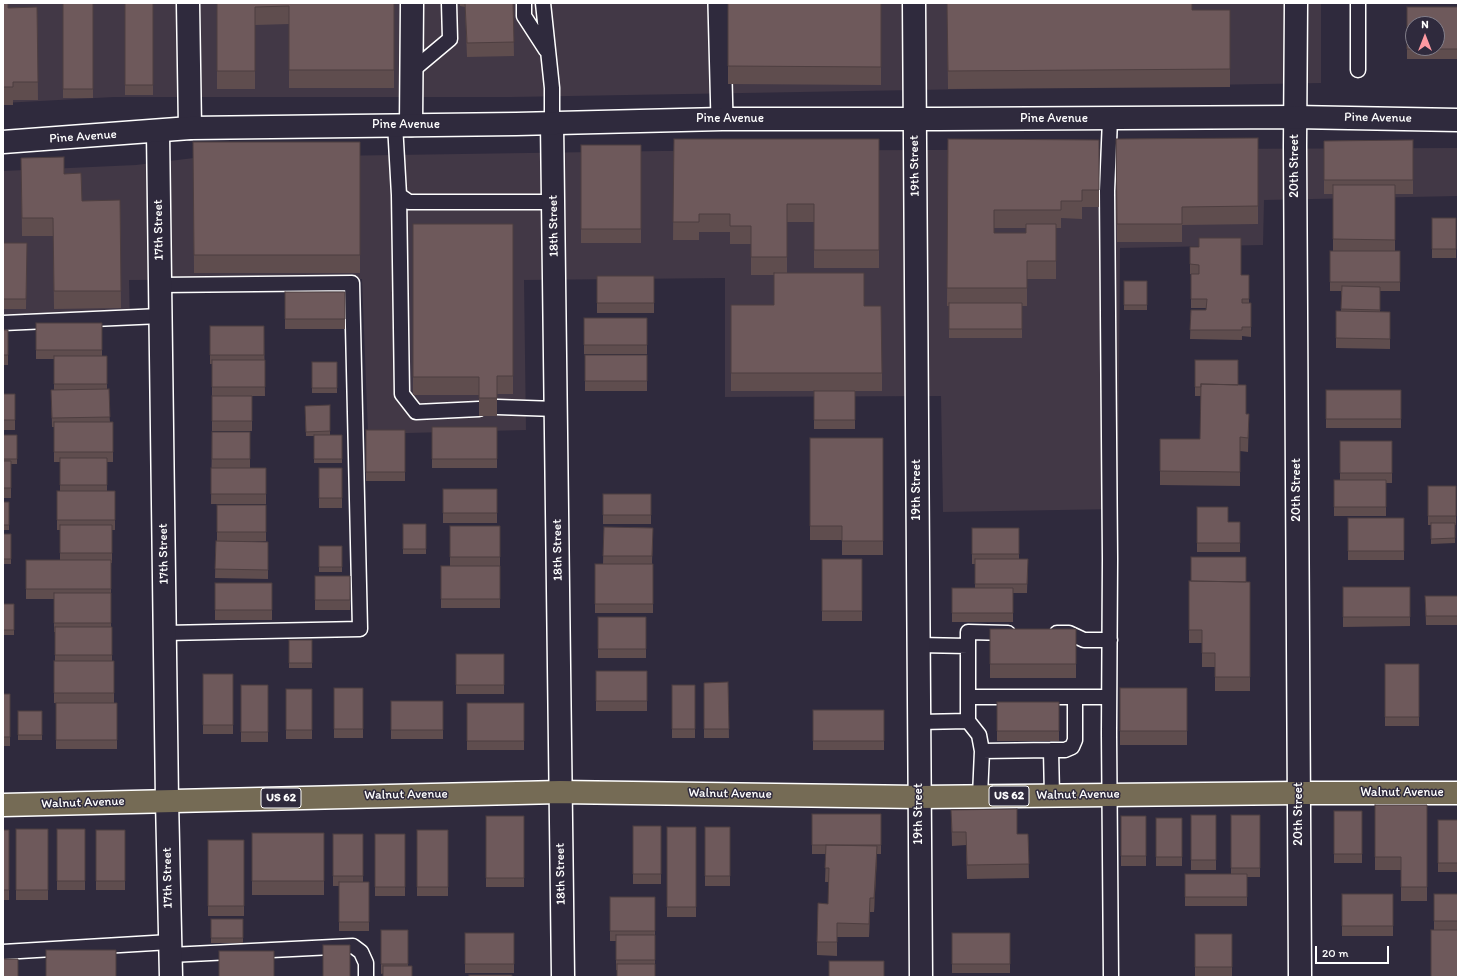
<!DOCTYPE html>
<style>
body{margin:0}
#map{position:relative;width:1461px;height:980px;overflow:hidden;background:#2f2a3d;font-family:Itim,sans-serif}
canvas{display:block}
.frame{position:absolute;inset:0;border:4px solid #fff;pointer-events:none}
.north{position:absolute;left:1405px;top:16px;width:40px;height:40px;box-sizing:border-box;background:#2f2a3d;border:1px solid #827f8b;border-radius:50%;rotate:0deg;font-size:11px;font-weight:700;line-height:16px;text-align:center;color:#fff}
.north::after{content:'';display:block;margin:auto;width:14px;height:18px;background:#ff9aa2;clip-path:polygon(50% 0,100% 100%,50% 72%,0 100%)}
.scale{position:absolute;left:1315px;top:946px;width:74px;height:18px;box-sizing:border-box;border:2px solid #fff;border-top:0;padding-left:5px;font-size:12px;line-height:14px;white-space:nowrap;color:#fff;-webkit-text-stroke:3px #2f2a3d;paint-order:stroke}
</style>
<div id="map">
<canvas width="1461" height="980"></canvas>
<div class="frame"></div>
<div class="north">N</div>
<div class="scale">20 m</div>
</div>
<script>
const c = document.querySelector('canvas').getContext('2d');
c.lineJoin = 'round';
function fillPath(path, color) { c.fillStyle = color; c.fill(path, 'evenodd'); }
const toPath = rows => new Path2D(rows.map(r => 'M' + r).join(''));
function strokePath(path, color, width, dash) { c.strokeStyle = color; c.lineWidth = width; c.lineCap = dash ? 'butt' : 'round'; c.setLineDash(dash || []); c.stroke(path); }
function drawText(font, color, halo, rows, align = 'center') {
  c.font = font + ' Itim,sans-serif'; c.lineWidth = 3; c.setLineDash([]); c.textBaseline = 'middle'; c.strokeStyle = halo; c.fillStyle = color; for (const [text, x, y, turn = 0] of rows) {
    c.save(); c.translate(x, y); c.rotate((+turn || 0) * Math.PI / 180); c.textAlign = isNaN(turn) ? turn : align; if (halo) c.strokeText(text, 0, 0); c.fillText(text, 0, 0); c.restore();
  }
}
fillPath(toPath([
 [3,3,1321,3,1321,83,512,97,114,97,3,103],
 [1458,148,1458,196,1264,200,1263,245,1120,248,1118,509,943,512,941,396,725,397,725,278,524,280,526,430,368,434,362,279,129,280,130,325,3,328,3,171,136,165,194,158,661,151]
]), '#423846');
const service = toPath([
 [524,3,524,16,546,50],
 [543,3,552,88,552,123],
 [1358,3,1358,70],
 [413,70,450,39,449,3],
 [1110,119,1107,191,1110,559,1109,733,1111,977],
 [395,124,399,195,402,394,416,412,479,409],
 [399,195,409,202,553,202],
 [160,285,352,283,360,629,165,633],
 [3,323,161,316],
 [497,407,556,409],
 [1057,633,1069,633,1084,640,1110,640],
 [919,645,968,646,968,697,1109,697],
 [968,646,968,632,1008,633],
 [968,721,979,735,982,751,980,796],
 [919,722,968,721,968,697],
 [982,751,1051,750],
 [1052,796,1051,750,1065,750,1072,747,1075,740,1075,697],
 [3,952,170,942],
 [170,955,353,946,361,952,366,963,366,977]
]);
const pedestrian = toPath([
 [719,3,722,119]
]);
const minor = toPath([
 [188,3,190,128],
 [914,3,921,977],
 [1296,3,1295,146,1300,977],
 [552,123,563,977],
 [411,125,412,3],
 [158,132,167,800,171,977]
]);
const secondary = toPath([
 [3,142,190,128,516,124,722,119,940,119,1295,117,1458,120]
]);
const primary = toPath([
 [3,805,560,792,919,797,1299,793,1458,793]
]);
strokePath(service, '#fff', 17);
strokePath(pedestrian, '#fff', 24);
strokePath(minor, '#fff', 25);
strokePath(secondary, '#fff', 25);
strokePath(primary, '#fff', 25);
strokePath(service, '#2f2a3d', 14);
strokePath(pedestrian, '#2f2a3d', 21);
strokePath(minor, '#2f2a3d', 22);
strokePath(secondary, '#2f2a3d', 22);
strokePath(primary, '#756b55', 22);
fillPath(toPath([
 [3,3,8,8,37,7,38,100,13,100,13,105,3,105],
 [63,3,93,3,93,98,63,98],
 [125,3,153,3,153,95,125,95],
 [217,3,394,3,394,88,289,88,289,24,255,25,255,89,217,89],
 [460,3,513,3,514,56,467,57,465,7,460,6],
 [728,3,881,3,881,85,728,84],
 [947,3,1192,10,1230,10,1230,87,948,89],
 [1407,7,1458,7,1458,59,1407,59],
 [1258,138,1258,224,1182,225,1182,242,1117,242,1116,139],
 [674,139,879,139,879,268,814,268,814,222,787,222,787,273,864,306,882,373,882,391,855,391,855,429,814,429,814,391,731,391,731,305,774,305,774,275,751,275,751,244,730,244,730,232,699,232,699,240,673,240],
 [948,139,1099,140,1099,207,1082,207,1082,219,1061,218,1061,228,1056,228,1056,279,1027,279,1027,306,1022,306,1022,338,949,338,949,306,947,306],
 [994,228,1026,228,1026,233,994,233],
 [1413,140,1413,194,1395,194,1395,251,1400,251,1400,291,1380,291,1380,312,1390,312,1390,349,1336,348,1336,311,1341,311,1341,291,1330,291,1330,251,1333,251,1333,194,1324,194,1324,141],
 [193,142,360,142,360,273,194,273],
 [581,145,641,145,641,243,581,243],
 [21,158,64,174,82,201,120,200,121,308,54,309,53,236,22,236],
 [1432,218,1456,218,1456,258,1432,258],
 [413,224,513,224,513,394,497,394,497,416,479,416,479,395,413,395],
 [3,243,27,243,26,309,3,309],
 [1190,247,1241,275,1249,275,1249,303,1251,303,1251,337,1242,336,1242,340,1190,339,1191,310,1206,310,1206,308,1191,308,1191,274,1199,274,1190,274],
 [597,276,654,276,654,313,597,313],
 [1124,281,1147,281,1147,310,1124,310],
 [285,292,345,292,345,329,285,329],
 [584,318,647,318,647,354,584,354],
 [36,323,102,323,102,356,107,356,107,389,110,422,113,422,113,462,107,462,107,491,115,491,115,530,112,530,112,563,111,563,111,627,112,627,112,661,114,661,114,703,54,703,54,661,55,661,55,632,54,632,54,599,26,599,26,560,60,560,60,530,57,530,57,491,60,491,60,462,54,462,54,427,52,427,51,390,54,390,54,359,36,359],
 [210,326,264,326,265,396,212,396,212,364,210,364],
 [3,330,8,330,8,365,3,365],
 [585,355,647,355,647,391,585,391],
 [1195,360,1238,385,1246,414,1249,414,1248,452,1240,451,1240,486,1160,485,1160,439,1200,439,1201,396,1195,396],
 [312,362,337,362,337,393,312,393],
 [1326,390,1401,390,1401,428,1326,428],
 [3,394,15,394,15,430,3,430],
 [212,396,252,396,252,431,212,431],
 [330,405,330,435,342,435,342,463,314,463,314,436,306,436,305,406],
 [432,427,497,427,497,468,432,468],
 [366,430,405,430,405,481,366,481],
 [212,432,250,432,250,468,266,468,266,504,211,504],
 [3,435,17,435,17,464,11,464,11,498,3,498],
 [810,438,883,438,883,555,842,555,842,540,810,540],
 [1340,441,1392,441,1392,483,1386,483,1386,516,1334,516,1334,480,1340,480],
 [319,468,342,468,342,508,319,508],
 [1428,486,1456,486,1456,525,1455,525,1455,543,1431,544,1431,525,1428,525],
 [443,489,497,489,497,523,443,523],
 [603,494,651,494,651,524,603,524],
 [3,502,9,502,9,530,3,530],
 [217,505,266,505,266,541,222,541,268,542,268,579,215,578,216,541,217,541],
 [1197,507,1228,522,1240,522,1240,552,1197,552],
 [1348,518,1404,518,1404,560,1348,560],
 [403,524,426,524,426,554,403,554],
 [450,526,500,526,500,608,441,608,441,566,450,566],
 [604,527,653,528,652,564,653,564,653,613,595,613,595,564,603,564],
 [972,528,1019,528,1019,559,1028,559,1027,593,1013,593,1013,622,952,622,952,588,975,588,975,564,972,564],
 [3,534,11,534,11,564,3,564],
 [319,546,342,546,342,572,319,572],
 [822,559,862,559,862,621,822,621],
 [315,576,350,576,350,610,315,610],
 [1189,581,1250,582,1250,691,1215,691,1215,667,1202,667,1202,643,1189,643],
 [215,583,272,583,272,620,215,620],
 [1343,587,1410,587,1410,626,1343,627],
 [1425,596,1458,596,1458,625,1426,625],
 [3,604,14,604,14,635,3,635],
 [598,617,646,617,646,658,598,658],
 [990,629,1076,629,1076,678,990,678],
 [289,640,312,640,312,668,289,668],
 [456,654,504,654,504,694,456,694],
 [1385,664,1419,664,1419,726,1385,726],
 [596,671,647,671,647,711,596,711],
 [203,674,233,674,233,734,203,734],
 [728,682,729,738,704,738,704,683],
 [241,685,268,685,268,742,241,742],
 [672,685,695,685,695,738,672,738],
 [334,688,363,688,363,738,334,738],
 [1120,688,1187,688,1187,745,1120,745],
 [286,689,312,689,312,739,286,739],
 [3,694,10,694,10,746,3,746],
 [391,701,443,701,443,739,391,739],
 [997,702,1059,702,1059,741,997,741],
 [56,703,117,703,117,749,56,749],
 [467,703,524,703,524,750,467,750],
 [813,710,884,710,884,750,813,750],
 [18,711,42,711,42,740,18,740],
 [1375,805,1427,805,1427,901,1401,901,1401,870,1375,870],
 [951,810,1017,834,1028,834,1029,878,967,879,966,845,952,846],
 [1334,811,1362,811,1362,863,1334,863],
 [812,814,881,814,881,854,877,854,874,912,870,912,869,937,837,937,837,956,817,955,817,942,828,904,829,882,825,882,826,854,812,854],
 [1191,815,1216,815,1216,870,1191,870],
 [1231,815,1260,815,1260,877,1247,877,1247,906,1185,906,1185,874,1231,874],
 [486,816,524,816,524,887,486,887],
 [1121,816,1146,816,1146,866,1121,866],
 [1156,818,1182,818,1182,866,1156,866],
 [1438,820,1458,820,1458,872,1438,872],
 [633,826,661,826,661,884,633,884],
 [667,827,696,827,696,917,667,917],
 [705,827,730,827,730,886,705,886],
 [16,829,48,829,48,900,16,900],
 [57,829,85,829,85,890,57,890],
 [3,830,9,830,9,900,3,900],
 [96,830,125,830,125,890,96,890],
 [417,830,448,830,448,896,417,896],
 [252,833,324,833,324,895,252,895],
 [333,834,363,834,363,882,369,882,369,931,339,931,339,886,333,886],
 [375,834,405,834,405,896,375,896],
 [208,840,244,840,244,916,208,916],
 [1342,894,1393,894,1393,936,1342,936],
 [1434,894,1458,894,1458,977,1434,930],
 [610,897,655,897,655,977,616,970,616,941,610,941],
 [211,919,243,919,243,943,211,943],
 [381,930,408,930,408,966,381,974],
 [465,933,514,933,514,973,465,973],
 [952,933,1010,933,1010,973,952,973],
 [1195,934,1232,934,1232,977,1195,977]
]), '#5f4d4e');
fillPath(toPath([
 [877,846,877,860,874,912,874,898],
 [870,898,870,912,869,937,869,924]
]), '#4d3e40');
const building = toPath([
 [3,3,8,3,8,8,37,7,38,82,13,82,13,87,3,87,3,3],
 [63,3,93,3,93,89,63,89,63,3],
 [125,3,153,3,153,85,125,85,125,3],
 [217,3,394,3,394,70,289,70,289,6,255,7,255,71,217,71,217,3],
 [465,3,513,3,514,42,467,43,465,3],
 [728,3,881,3,881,67,728,66,728,3],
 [947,3,1192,3,1192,10,1230,10,1230,69,948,71,947,3],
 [1407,7,1458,7,1458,49,1407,49,1407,7],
 [1413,24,1437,24,1437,48,1413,48,1413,24],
 [1258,138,1258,206,1182,207,1182,224,1117,224,1116,139,1258,138],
 [674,139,879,139,879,250,814,250,814,204,787,204,787,257,751,257,751,226,730,226,730,214,699,214,699,222,673,222,674,139],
 [948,139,1099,140,1099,190,1082,190,1082,201,1061,201,1061,210,994,210,994,233,1026,233,1026,224,1056,224,1056,261,1027,261,1027,288,947,288,948,139],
 [1413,140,1413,180,1324,180,1324,141,1413,140],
 [193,142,360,142,360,255,194,255,193,142],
 [581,145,641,145,641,229,581,229,581,145],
 [64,157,64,174,81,173,82,201,120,200,121,291,54,291,53,218,22,218,21,158,64,157],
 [1333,185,1395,185,1395,240,1333,239,1333,185],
 [1432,218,1456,218,1456,249,1432,249,1432,218],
 [413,224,513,224,513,376,497,376,497,398,479,398,479,377,413,377,413,224],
 [1199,238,1241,238,1241,275,1249,275,1249,299,1242,299,1242,303,1251,303,1251,327,1242,327,1242,330,1190,330,1191,310,1206,310,1207,299,1191,299,1191,274,1199,274,1199,265,1190,264,1190,247,1199,247,1199,238],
 [3,243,27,243,26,299,3,299,3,243],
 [1330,251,1400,251,1400,282,1330,282,1330,251],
 [774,273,864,273,864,306,881,306,882,373,731,373,731,305,774,305,774,273],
 [597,276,654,276,654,303,597,303,597,276],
 [1124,281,1147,281,1147,305,1124,305,1124,281],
 [1342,286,1380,287,1380,310,1341,309,1342,286],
 [285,292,345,292,345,319,285,319,285,292],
 [949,303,1022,303,1022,329,949,329,949,303],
 [1336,311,1390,312,1390,339,1336,338,1336,311],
 [584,318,647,318,647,345,584,345,584,318],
 [36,323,102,323,102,350,36,350,36,323],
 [210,326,264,326,264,355,210,355,210,326],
 [3,330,8,330,8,355,3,355,3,330],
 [585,355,647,355,647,381,585,381,585,355],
 [54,356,107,356,107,384,54,384,54,356],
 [212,360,265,360,265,387,212,387,212,360],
 [1195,360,1238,360,1238,385,1201,384,1201,387,1195,387,1195,360],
 [312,362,337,362,337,388,312,388,312,362],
 [1201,384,1246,385,1246,414,1249,414,1248,438,1240,437,1240,472,1160,471,1160,439,1200,439,1201,384],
 [109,389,110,417,52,418,51,390,109,389],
 [1326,390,1401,390,1401,419,1326,419,1326,390],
 [814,391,855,391,855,420,814,420,814,391],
 [3,394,15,394,15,420,3,420,3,394],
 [212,396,252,396,252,421,212,421,212,396],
 [330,405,330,431,306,432,305,406,330,405],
 [54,422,113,422,113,452,54,452,54,422],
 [432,427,497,427,497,459,432,459,432,427],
 [366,430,405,430,405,472,366,472,366,430],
 [212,432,250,432,250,459,212,459,212,432],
 [3,435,17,435,17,459,3,459,3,435],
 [314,435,342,435,342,459,314,459,314,435],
 [810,438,883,438,883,541,842,541,842,526,810,526,810,438],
 [1340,441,1392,441,1392,473,1340,473,1340,441],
 [60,458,107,458,107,485,60,485,60,458],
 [3,461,11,461,11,488,3,488,3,461],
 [211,468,266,468,266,494,211,494,211,468],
 [319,468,342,468,342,498,319,498,319,468],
 [1334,480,1386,480,1386,507,1334,507,1334,480],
 [1428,486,1456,486,1456,516,1428,516,1428,486],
 [443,489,497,489,497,513,443,513,443,489],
 [57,491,115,491,115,520,57,520,57,491],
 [603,494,651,494,651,515,603,515,603,494],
 [3,502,9,502,9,525,3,525,3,502],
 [217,505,266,505,266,532,217,532,217,505],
 [1197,507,1228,507,1228,522,1240,522,1240,543,1197,543,1197,507],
 [1348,518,1404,518,1404,551,1348,551,1348,518],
 [1431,523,1455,523,1455,538,1431,539,1431,523],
 [403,524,426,524,426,549,403,549,403,524],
 [60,525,112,525,112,553,60,553,60,525],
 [450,526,500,526,500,557,450,557,450,526],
 [604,527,653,528,652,556,603,556,604,527],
 [972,528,1019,528,1019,554,972,554,972,528],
 [3,534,11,534,11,559,3,559,3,534],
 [216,541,268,542,268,570,215,569,216,541],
 [319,546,342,546,342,567,319,567,319,546],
 [1191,557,1246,557,1246,582,1191,581,1191,557],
 [822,559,862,559,862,611,822,611,822,559],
 [975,559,1028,559,1027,584,975,584,975,559],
 [26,560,111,560,111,589,26,589,26,560],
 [595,564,653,564,653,604,595,604,595,564],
 [441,566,500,566,500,599,441,599,441,566],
 [315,576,350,576,350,600,315,600,315,576],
 [1189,581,1250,582,1250,677,1215,677,1215,653,1202,653,1202,630,1189,630,1189,581],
 [215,583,272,583,272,610,215,610,215,583],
 [1343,587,1410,587,1410,617,1343,617,1343,587],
 [952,588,1013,588,1013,613,952,613,952,588],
 [54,593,111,593,111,623,54,623,54,593],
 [1425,596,1458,596,1458,616,1426,616,1425,596],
 [3,604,14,604,14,630,3,630,3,604],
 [598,617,646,617,646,649,598,649,598,617],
 [55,627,112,627,112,655,55,655,55,627],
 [990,629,1076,629,1076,664,990,664,990,629],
 [289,640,312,640,312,663,289,663,289,640],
 [456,654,504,654,504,685,456,685,456,654],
 [54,661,114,661,114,693,54,693,54,661],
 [1385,664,1419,664,1419,717,1385,717,1385,664],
 [596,671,647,671,647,701,596,701,596,671],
 [203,674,233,674,233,725,203,725,203,674],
 [728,682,729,729,704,729,704,683,728,682],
 [241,685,268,685,268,732,241,732,241,685],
 [672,685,695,685,695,729,672,729,672,685],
 [334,688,363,688,363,729,334,729,334,688],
 [1120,688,1187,688,1187,731,1120,731,1120,688],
 [286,689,312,689,312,730,286,730,286,689],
 [3,694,10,694,10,737,3,737,3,694],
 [391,701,443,701,443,730,391,730,391,701],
 [997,702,1059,702,1059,731,997,731,997,702],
 [56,703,117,703,117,740,56,740,56,703],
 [467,703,524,703,524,741,467,741,467,703],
 [813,710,884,710,884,741,813,741,813,710],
 [18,711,42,711,42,735,18,735,18,711],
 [1375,805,1427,805,1427,887,1401,887,1401,857,1375,857,1375,805],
 [1017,809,1017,834,1028,834,1029,864,967,865,966,832,952,832,951,810,1017,809],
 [1334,811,1362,811,1362,854,1334,854,1334,811],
 [812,814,881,814,881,845,812,845,812,814],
 [1191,815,1216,815,1216,860,1191,860,1191,815],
 [1231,815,1260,815,1260,868,1231,868,1231,815],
 [486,816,524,816,524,878,486,878,486,816],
 [1121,816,1146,816,1146,856,1121,856,1121,816],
 [1156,818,1182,818,1182,857,1156,857,1156,818],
 [1438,820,1458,820,1458,863,1438,863,1438,820],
 [633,826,661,826,661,874,633,874,633,826],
 [667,827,696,827,696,907,667,907,667,827],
 [705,827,730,827,730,876,705,876,705,827],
 [16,829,48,829,48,890,16,890,16,829],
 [57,829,85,829,85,881,57,881,57,829],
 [3,830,9,830,9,890,3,890,3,830],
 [96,830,125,830,125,881,96,881,96,830],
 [417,830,448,830,448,887,417,887,417,830],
 [252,833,324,833,324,881,252,881,252,833],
 [333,834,363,834,363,876,333,876,333,834],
 [375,834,405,834,405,887,375,887,375,834],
 [208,840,244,840,244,906,208,906,208,840],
 [826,845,877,846,874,898,870,898,869,924,837,923,837,942,817,942,818,903,828,904,829,868,825,868,826,845],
 [1185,874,1247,874,1247,897,1185,897,1185,874],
 [339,882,369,882,369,922,339,922,339,882],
 [1342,894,1393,894,1393,926,1342,926,1342,894],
 [1434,894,1458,894,1458,921,1434,921,1434,894],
 [610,897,655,897,655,931,610,931,610,897],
 [211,919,243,919,243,938,211,938,211,919],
 [381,930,408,930,408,964,381,964,381,930],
 [1431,930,1458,930,1458,977,1431,977,1431,930],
 [465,933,514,933,514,964,465,964,465,933],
 [952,933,1010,933,1010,964,952,964,952,933],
 [1195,934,1232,934,1232,967,1195,967,1195,934],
 [616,935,655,935,655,960,616,960,616,935],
 [323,945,350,945,350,977,323,977,323,945],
 [46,950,116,950,116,977,46,977,46,950],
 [219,951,274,951,274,977,219,977,219,951],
 [3,959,18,959,18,977,3,977,3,959],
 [829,961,884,961,884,977,829,977,829,961],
 [617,964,655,964,655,977,617,977,617,964],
 [383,966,412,966,412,977,383,977,383,966],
 [469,975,512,975,512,977,469,977,469,975]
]);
fillPath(building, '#6e595b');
strokePath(building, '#4d3e40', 1);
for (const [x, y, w] of [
 [1009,796,40],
 [281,798,40]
]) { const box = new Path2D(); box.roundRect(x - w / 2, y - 10, w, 20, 3); c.fillStyle = '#2f2a3d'; c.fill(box); strokePath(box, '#fff', 1); }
drawText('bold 12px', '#fff', null, [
 ["US 62",1009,796],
 ["US 62",281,798]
]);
drawText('13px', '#fff', '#2f2a3d', [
 ["Pine Avenue",1378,118,1],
 ["Pine Avenue",730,119],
 ["Pine Avenue",1054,119],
 ["Pine Avenue",406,125],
 ["Pine Avenue",83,137,-4],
 ["19th Street",915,166,-91],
 ["20th Street",1295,166,-90],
 ["18th Street",554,226,-91],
 ["17th Street",159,230,-91],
 ["19th Street",917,490,-90],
 ["20th Street",1297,490,-90],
 ["18th Street",558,550,-91],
 ["17th Street",164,554,-91],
 ["Walnut Avenue",1402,793],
 ["Walnut Avenue",730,794,1],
 ["Walnut Avenue",406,795,-1],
 ["Walnut Avenue",1078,795,-1],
 ["Walnut Avenue",83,803,-2],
 ["19th Street",919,814,-90],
 ["20th Street",1299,814,-90],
 ["18th Street",561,874,-91],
 ["17th Street",168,878,-91]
]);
</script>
